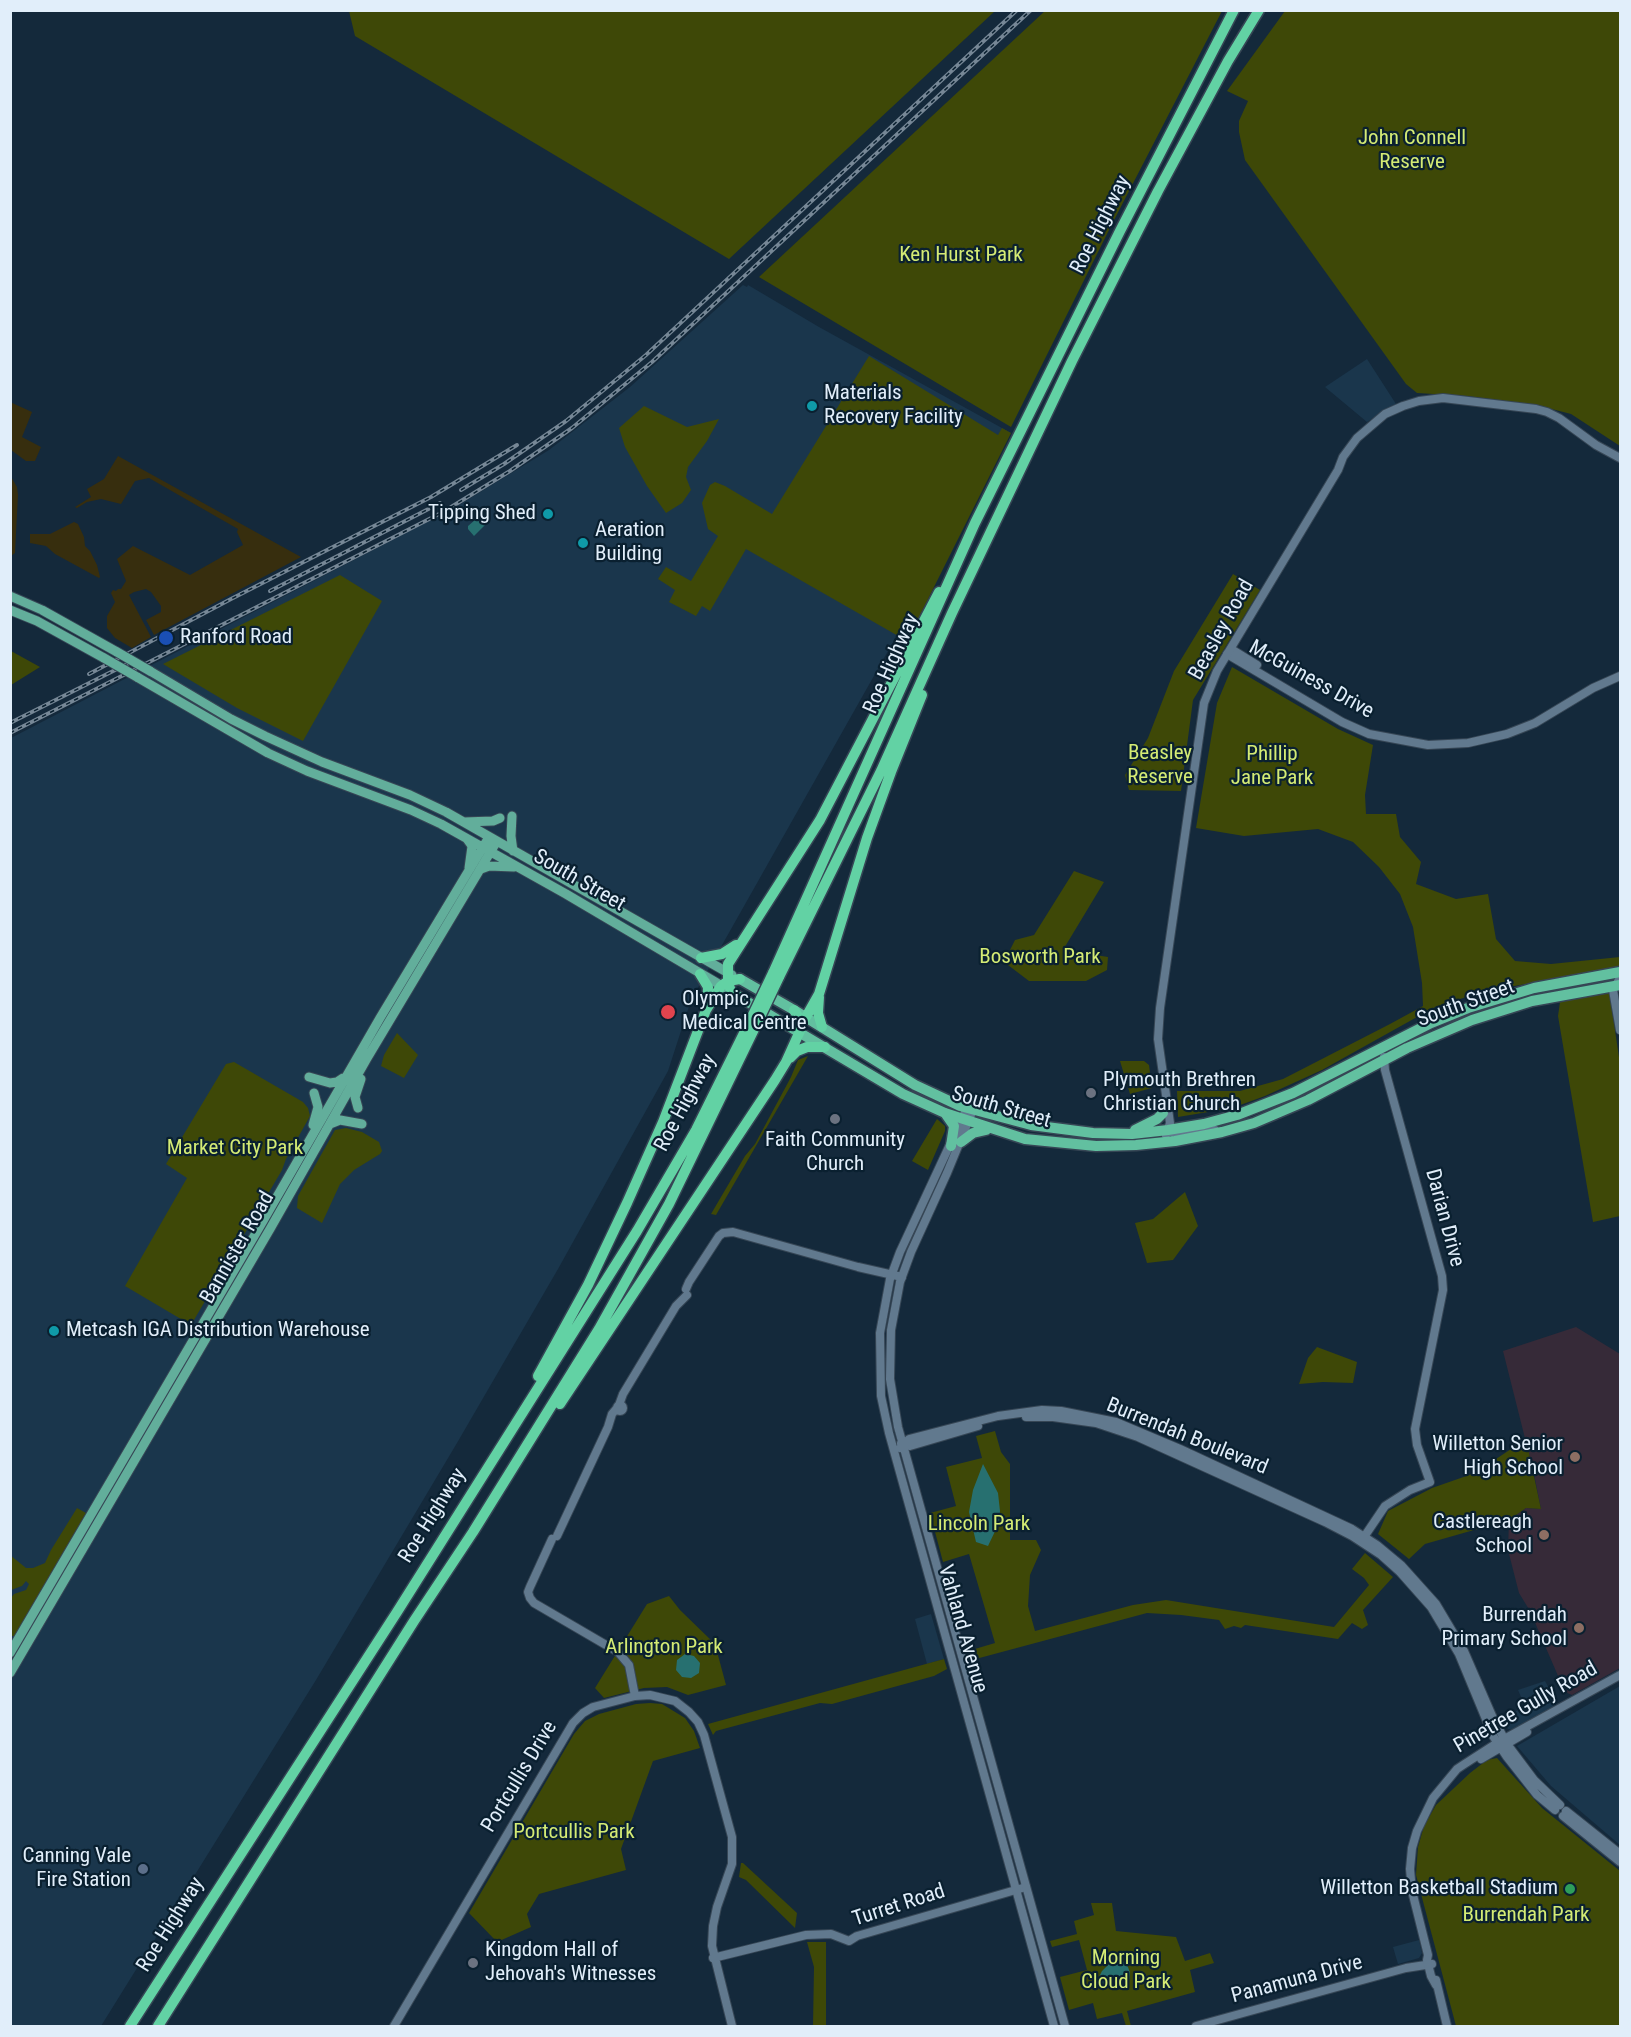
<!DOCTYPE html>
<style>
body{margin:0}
#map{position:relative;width:1631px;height:2037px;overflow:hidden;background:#14293b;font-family:"Roboto Condensed",sans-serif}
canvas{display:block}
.frame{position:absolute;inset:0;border:12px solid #e1eefa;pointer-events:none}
</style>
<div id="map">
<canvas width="1631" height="2037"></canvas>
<div class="frame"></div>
</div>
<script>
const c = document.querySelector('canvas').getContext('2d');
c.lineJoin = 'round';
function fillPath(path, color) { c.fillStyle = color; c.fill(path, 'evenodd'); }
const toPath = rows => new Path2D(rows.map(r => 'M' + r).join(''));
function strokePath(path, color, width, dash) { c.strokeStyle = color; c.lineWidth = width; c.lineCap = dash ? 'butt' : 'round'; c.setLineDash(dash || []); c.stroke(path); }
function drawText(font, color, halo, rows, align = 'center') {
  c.font = font + ' "Roboto Condensed",sans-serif'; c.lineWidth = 4.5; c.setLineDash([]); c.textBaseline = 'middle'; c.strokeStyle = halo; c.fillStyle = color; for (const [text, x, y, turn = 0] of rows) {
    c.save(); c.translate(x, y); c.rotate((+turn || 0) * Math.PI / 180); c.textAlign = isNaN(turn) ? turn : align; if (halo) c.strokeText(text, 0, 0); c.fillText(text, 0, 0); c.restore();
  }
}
fillPath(toPath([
 [743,285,747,287,748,285,819,327,1011,433,691,1000,668,1071,558,1269,457,1443,316,1680,101,2026,11,2026,11,738,454,508,549,450,630,387],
 [1367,359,1396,404,1367,422,1325,387],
 [931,1614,944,1659,927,1664,915,1619],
 [1545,1681,1557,1703,1555,1708,1514,1730,1508,1729,1502,1719,1525,1706,1518,1690],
 [1620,1686,1620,1845,1551,1786,1517,1746],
 [1419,1940,1422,1953,1419,1958,1398,1964,1393,1947]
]), '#1a364c');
fillPath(toPath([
 [1576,1327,1620,1354,1620,1668,1572,1695,1565,1692,1530,1611,1519,1593,1508,1550,1509,1520,1526,1508,1541,1509,1534,1474,1503,1351]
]), '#362a38');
fillPath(toPath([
 [1046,10,1222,11,1111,226,1011,427,759,277],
 [349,11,349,10,995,11,729,259,355,36],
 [1285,11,1620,11,1620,446,1571,414,1536,405,1467,396,1417,393,1406,384,1245,160,1239,132,1239,121,1248,101,1227,91],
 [869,356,998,435,1002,428,1011,433,907,641,746,549,710,611,702,606,696,616,669,602,675,590,658,579,666,567,691,581,718,536,708,529,702,503,710,485,715,482,725,486,772,514],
 [644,406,687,427,719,419,707,441,688,467,686,477,691,490,682,503,666,513,647,486,625,447,619,428],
 [1233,574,1260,590,1193,700,1181,791,1129,790,1125,775,1148,738,1174,671],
 [340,575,382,601,303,741,237,708,163,664],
 [11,651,40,667,11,685],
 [1232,667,1338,729,1373,745,1365,795,1366,814,1396,814,1400,837,1421,862,1416,884,1456,899,1488,894,1496,939,1515,961,1551,964,1620,957,1620,968,1485,991,1435,1007,1322,1070,1265,1096,1232,1108,1178,1117,1177,1091,1240,1091,1283,1079,1390,1024,1423,1006,1422,983,1413,927,1400,894,1379,867,1353,842,1318,829,1244,836,1196,828,1217,703],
 [1074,871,1104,882,1063,950,1108,957,1107,970,1086,981,1029,981,1004,962,1015,940,1034,935],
 [1609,990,1620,1064,1620,1216,1593,1222,1558,1016,1560,1002],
 [397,1033,418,1055,404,1078,381,1066,384,1055],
 [808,1056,716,1215,711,1214,745,1156,755,1144,791,1077,798,1060],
 [1120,1061,1144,1061,1149,1065,1152,1088,1130,1094],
 [234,1062,303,1102,308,1108,310,1116,286,1159,282,1170,191,1325,125,1286,187,1178,166,1164,226,1064],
 [937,1119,945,1126,945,1131,928,1170,912,1161],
 [346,1128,362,1132,379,1142,382,1151,380,1154,354,1170,340,1184,322,1223,297,1208,298,1196,335,1130],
 [1185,1192,1198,1226,1173,1260,1147,1263,1135,1223,1153,1219],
 [1317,1347,1357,1362,1353,1383,1323,1382,1299,1384,1308,1358],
 [995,1431,1001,1452,1010,1464,1010,1540,1036,1540,1041,1550,1030,1575,1028,1606,1035,1631,1133,1605,1166,1600,1334,1627,1369,1585,1364,1578,1352,1569,1365,1553,1393,1577,1363,1610,1368,1625,1362,1629,1352,1623,1338,1639,1245,1625,1241,1628,1234,1626,1225,1629,1219,1620,1181,1615,1147,1613,972,1660,968,1651,995,1643,969,1554,943,1562,930,1513,956,1506,946,1467,982,1458,976,1436],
 [1526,1439,1541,1509,1526,1508,1509,1520,1425,1544,1409,1559,1378,1534,1388,1511,1432,1488,1475,1473],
 [77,1508,86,1513,15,1636,11,1636,11,1598,14,1594,26,1590,29,1584,26,1581,22,1586,11,1590,10,1555,26,1568,33,1568,45,1563,51,1550],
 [669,1596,680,1610,715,1644,726,1685,688,1695,667,1687,644,1688,604,1698,595,1688,647,1604],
 [944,1659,947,1669,934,1676,832,1704,820,1703,716,1731,713,1735,708,1724],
 [650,1703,662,1704,685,1718,694,1731,700,1748,653,1761,621,1849,626,1870,539,1894,527,1914,531,1927,497,1942,469,1913,574,1734,585,1721,599,1714,636,1704],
 [1497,1758,1542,1808,1620,1871,1620,2026,1456,2026,1416,1875,1418,1847,1424,1826,1436,1805,1470,1773,1487,1760],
 [741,1863,743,1863,797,1913,795,1928,746,1880,739,1877],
 [1091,1903,1112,1903,1116,1931,1176,1937,1185,1961,1210,1953,1214,1963,1190,1970,1195,1992,1127,2011,1131,2026,1126,2026,1122,2013,1097,2019,1093,2003,1069,2010,1060,1977,1087,1970,1079,1940,1052,1947,1050,1941,1077,1934,1074,1921,1094,1915],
 [807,1942,826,1942,826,2026,813,2026,814,1967]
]), '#3e4807');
fillPath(toPath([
 [10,402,32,412,22,437,41,447,35,461,26,461,11,450],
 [118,456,301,557,154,635,146,620,161,612,161,606,151,592,146,589,134,592,129,595,151,637,132,648,115,638,107,628,107,616,115,602,111,593,113,590,116,591,118,589,121,589,126,581,117,559,133,546,190,575,243,545,237,532,238,529,149,478,135,481,121,504,101,499,87,502,77,508,75,507,91,497,87,489,104,479],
 [10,475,17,487,18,495,15,553,11,556],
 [74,522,78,524,84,537,85,546,90,551,97,565,100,577,99,578,55,554,46,546,30,543,30,534,50,534]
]), '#372e0e');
fillPath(toPath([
 [484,518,490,520,474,536,468,529,468,526,475,520],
 [983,1464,998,1493,1000,1511,999,1523,988,1546,976,1542,969,1512,973,1490],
 [685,1654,694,1656,700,1663,699,1673,691,1678,682,1677,676,1670,677,1660],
 [1118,1960,1124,1962,1128,1967,1130,1973,1129,1981,1119,1989,1111,1988,1102,1983,1099,1977,1102,1971,1111,1962]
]), '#277070');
const tertiary = toPath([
 [1231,649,1257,665],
 [1227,654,1342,722,1369,734,1428,745,1468,743,1507,734,1535,723,1593,688,1620,676],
 [686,1289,689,1282,719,1236,723,1233,733,1232,858,1267,902,1277],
 '617 1408a3 3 0 1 1 6 0a3 3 0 1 1-6 0Z',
 [619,1405,623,1394,676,1306,687,1295],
 [557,1536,608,1427,612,1414,617,1408],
 [552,1539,530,1587,528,1592,530,1598,534,1603,618,1652,629,1665,635,1696],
 [1362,1540,1385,1506,1410,1490,1430,1482,1417,1445,1415,1429,1443,1290,1442,1276,1385,1070,1384,1057],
 [713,1958,806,1935,831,1934,849,1941,857,1936,1026,1887],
 [394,2026,573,1723,583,1713,593,1707,635,1696,650,1695,675,1701,689,1712,698,1722,704,1735,732,1837,732,1864,717,1907,713,1926,712,1946,732,2026],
 [1196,2026,1406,1968,1432,1964]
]);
const secondary = toPath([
 [1620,978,1613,990,1620,1030],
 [967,1108,900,1252,890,1279,880,1333,881,1396,889,1433,1054,2026],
 [973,1110,947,1173,911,1252,900,1282,891,1330,890,1379,898,1427,1065,2026],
 [1167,1130,1177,1135,1205,1130,1215,1130],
 [1166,1135,1170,1123,1158,1039,1160,1008,1204,703,1217,671,1338,470,1343,457,1357,438,1385,414,1403,406,1419,401,1443,398,1536,409,1547,412,1559,418,1596,445,1620,458],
 [1026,1417,1053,1417,1096,1423,1138,1437,1325,1522,1352,1536,1381,1555,1400,1572,1431,1607,1459,1654,1493,1736,1507,1757,1537,1795,1555,1810],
 [901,1443,910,1446,978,1426],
 [900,1448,909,1439,998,1416,1042,1410,1061,1411,1116,1422,1180,1449,1352,1529,1377,1545,1401,1565,1436,1604,1464,1651,1493,1718,1507,1744,1534,1780,1560,1805],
 [1481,1759,1527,1732],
 [1566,1811,1620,1854],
 [1563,1816,1620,1862],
 [1436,1980,1447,2026],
 [1436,1985,1431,1976,1427,1960,1428,1955,1412,1891,1410,1869,1412,1848,1417,1831,1433,1798,1457,1769,1463,1765,1497,1743,1620,1675]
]);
const primary = toPath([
 [10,596,42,610,117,652],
 [10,610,37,621,104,658],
 [150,671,231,719,265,736,322,762,410,795,446,812,732,975],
 [137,677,268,753,307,771,411,810,441,824,566,894,727,989],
 [512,816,511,836,513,851],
 [464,822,493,821,500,818],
 [467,839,472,846,469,868],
 [481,869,489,866,514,867],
 [309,1077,330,1083,337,1082,343,1078],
 [358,1108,355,1097,361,1079],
 [330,1124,340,1120,362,1124],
 [313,1125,318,1107,314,1093],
 [10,1653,263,1221,380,1018,489,837],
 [10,1673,270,1229,366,1060,497,841]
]);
const trunk = toPath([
 [740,979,794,1010,915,1085,960,1106,1031,1125,1093,1133,1132,1134,1168,1130,1204,1124,1237,1115,1293,1093,1431,1023,1468,1008,1534,988,1620,972],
 [731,992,903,1094,945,1113,1025,1139,1096,1146,1136,1145,1175,1141,1222,1132,1254,1123,1308,1100,1407,1048,1472,1020,1532,1001,1620,985],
 [945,1113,954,1126,951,1146],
 [1135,1130,1157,1119,1163,1113],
 [961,1142,973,1133,986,1130]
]);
const motorway = toPath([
 [701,958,722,954,736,945],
 [773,973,975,523,1120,231,1234,10],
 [700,974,708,987,707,1007],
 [779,977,881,771,952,613,1072,361,1158,191,1228,61,1259,10],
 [731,992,728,981,728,964,820,820,939,592],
 [819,997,818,1013,822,1027],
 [786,1023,797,1024,802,1022,806,1017,819,994,867,838,891,772,922,695],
 [790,1058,797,1051,807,1047,825,1047],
 [538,1376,588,1285,627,1203,663,1122,706,1010,721,986,728,981,740,979],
 [560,1404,775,1080,786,1062,800,1031,799,1018,794,1010],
 [130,2026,397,1612,637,1231,696,1130,752,1017],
 [158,2026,414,1621,473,1532,599,1329,669,1204,758,1021]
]);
strokePath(tertiary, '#364655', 10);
strokePath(secondary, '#364655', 10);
strokePath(primary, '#364655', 11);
strokePath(trunk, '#364655', 13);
strokePath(motorway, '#364655', 13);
strokePath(tertiary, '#61798e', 8);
strokePath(secondary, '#61798e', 8);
strokePath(primary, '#62ae9b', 9);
strokePath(trunk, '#62c0a0', 10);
strokePath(motorway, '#62d2a4', 10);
const rail = toPath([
 [461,490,504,464,566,421,646,355,1017,10],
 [270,591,440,503],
 [89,674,231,599,431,497,517,445],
 [10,723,131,662],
 [10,733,443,512,510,471,572,428,652,362,1031,10]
]);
strokePath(rail, '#768796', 4);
strokePath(rail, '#0a2030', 1.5, [4.5]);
const primaryBridge = toPath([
 [117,652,150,671],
 [104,658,137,677]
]);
const motorwayBridge = toPath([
 [752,1017,773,973],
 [758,1021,779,977]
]);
strokePath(primaryBridge, '#364655', 11, []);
strokePath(motorwayBridge, '#364655', 13, []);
strokePath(primaryBridge, '#62ae9b', 9);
strokePath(motorwayBridge, '#62d2a4', 10);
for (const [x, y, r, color] of [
 [812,406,6,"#0f9aa8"],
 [548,514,6,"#0f9aa8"],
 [583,543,6,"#0f9aa8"],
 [166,638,8,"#1a4fb4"],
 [668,1012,8,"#e0444e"],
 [1091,1093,6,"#6b7280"],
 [835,1119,6,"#6b7280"],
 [54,1331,6,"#0f9aa8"],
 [1575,1457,6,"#8d6e63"],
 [1544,1535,6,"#8d6e63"],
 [1579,1628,6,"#8d6e63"],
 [143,1869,6,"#5c6f8a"],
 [1570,1889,6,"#2e9e5b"],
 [473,1963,6,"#6b7280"]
]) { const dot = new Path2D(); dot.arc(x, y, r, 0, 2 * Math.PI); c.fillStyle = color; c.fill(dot); strokePath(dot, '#0a2030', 2); }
drawText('21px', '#d4eb74', '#0a2030', [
 ["John Connell",1412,139],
 ["Reserve",1412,163],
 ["Ken Hurst Park",961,256],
 ["Beasley",1160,754],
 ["Reserve",1160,778],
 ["Phillip",1272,755],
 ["Jane Park",1272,779],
 ["Bosworth Park",1040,958],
 ["Market City Park",235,1149],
 ["Lincoln Park",979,1525],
 ["Arlington Park",664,1648],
 ["Portcullis Park",574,1833],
 ["Burrendah Park",1526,1916],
 ["Morning",1126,1959],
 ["Cloud Park",1126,1983]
]);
drawText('21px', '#e1eefa', '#0a2030', [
 ["Roe Highway",1101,225,-63],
 ["Beasley Road",1222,630,-61],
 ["Roe Highway",892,664,-66],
 ["McGuiness Drive",1311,680,29],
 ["South Street",579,881,30],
 ["South Street",1466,1004,-20],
 ["Roe Highway",686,1103,-62],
 ["South Street",1001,1108,16],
 ["Darian Drive",1444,1218,75],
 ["Bannister Road",238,1248,-60],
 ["Burrendah Boulevard",1187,1437,22],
 ["Roe Highway",433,1516,-58],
 ["Vahland Avenue",962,1629,74],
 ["Pinetree Gully Road",1526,1708,-30],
 ["Portcullis Drive",520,1777,-59],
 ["Turret Road",899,1906,-18],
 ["Roe Highway",171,1925,-58],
 ["Panamuna Drive",1297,1980,-15]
]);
drawText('21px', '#e1eefa', '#0a2030', [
 ["Materials",824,394],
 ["Recovery Facility",824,418],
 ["Tipping Shed",536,514,"right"],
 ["Aeration",595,531],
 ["Building",595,555],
 ["Ranford Road",180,638],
 ["Olympic",682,1000],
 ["Medical Centre",682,1024],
 ["Plymouth Brethren",1103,1081],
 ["Christian Church",1103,1105],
 ["Faith Community",835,1141,"center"],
 ["Church",835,1165,"center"],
 ["Metcash IGA Distribution Warehouse",66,1331],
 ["Willetton Senior",1563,1445,"right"],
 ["High School",1563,1469,"right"],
 ["Castlereagh",1532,1523,"right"],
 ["School",1532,1547,"right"],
 ["Burrendah",1567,1616,"right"],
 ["Primary School",1567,1640,"right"],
 ["Canning Vale",131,1857,"right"],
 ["Fire Station",131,1881,"right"],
 ["Willetton Basketball Stadium",1558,1889,"right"],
 ["Kingdom Hall of",485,1951],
 ["Jehovah's Witnesses",485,1975]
], 'left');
</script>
